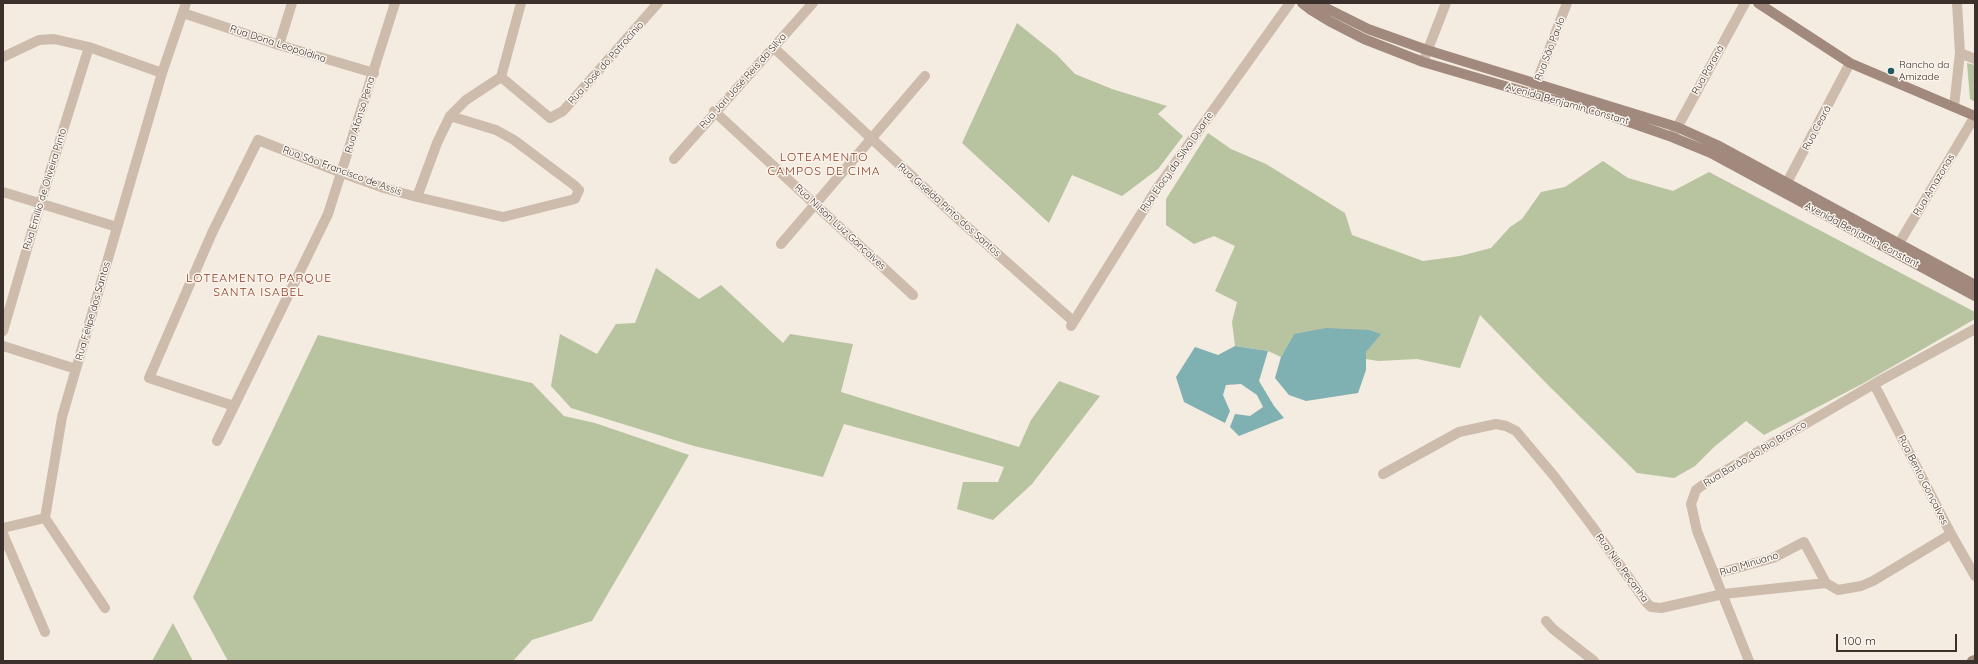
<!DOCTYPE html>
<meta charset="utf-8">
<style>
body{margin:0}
#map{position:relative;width:1978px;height:664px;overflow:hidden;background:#f4ebe1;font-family:Quicksand,sans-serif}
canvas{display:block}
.frame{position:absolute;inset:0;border:4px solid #3b302b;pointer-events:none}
.scale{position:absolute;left:1836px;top:634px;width:121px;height:18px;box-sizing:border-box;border:2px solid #3b302b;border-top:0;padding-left:5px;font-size:12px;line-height:14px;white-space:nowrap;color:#3b302b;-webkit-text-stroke:3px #fbf5ee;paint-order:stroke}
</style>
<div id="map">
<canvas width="1978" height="664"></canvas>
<div class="frame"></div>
<div class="scale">100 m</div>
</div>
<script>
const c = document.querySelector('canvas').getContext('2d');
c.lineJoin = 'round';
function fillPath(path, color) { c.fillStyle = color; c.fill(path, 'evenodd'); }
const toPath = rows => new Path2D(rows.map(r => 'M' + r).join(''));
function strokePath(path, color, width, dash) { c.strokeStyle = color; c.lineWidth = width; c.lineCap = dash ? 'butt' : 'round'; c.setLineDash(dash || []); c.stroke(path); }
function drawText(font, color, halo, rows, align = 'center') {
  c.font = font + ' Quicksand,sans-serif'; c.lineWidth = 3; c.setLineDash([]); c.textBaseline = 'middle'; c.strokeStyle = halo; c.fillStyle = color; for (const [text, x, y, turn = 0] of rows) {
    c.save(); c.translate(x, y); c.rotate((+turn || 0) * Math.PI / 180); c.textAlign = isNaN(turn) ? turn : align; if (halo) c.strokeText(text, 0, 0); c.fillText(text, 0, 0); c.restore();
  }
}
fillPath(toPath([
 [1017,23,1057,55,1075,74,1112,89,1167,106,1158,114,1183,136,1158,169,1122,196,1072,175,1049,223,962,143],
 [1967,63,1975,65,1975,102,1970,99],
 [1208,133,1231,149,1266,164,1345,213,1352,235,1423,261,1460,256,1491,248,1510,227,1522,219,1541,192,1565,187,1603,161,1628,178,1673,191,1709,172,1975,312,1975,319,1862,384,1764,435,1746,421,1714,447,1695,466,1674,478,1637,473,1546,383,1480,315,1460,368,1417,359,1378,361,1366,359,1366,352,1380,334,1370,330,1294,334,1281,357,1268,351,1235,346,1232,322,1237,302,1215,291,1235,246,1214,236,1194,244,1166,225,1166,199],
 [656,268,699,299,721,285,783,343,790,334,853,344,841,392,1019,447,1031,420,1059,381,1100,396,1032,484,993,520,957,509,963,482,998,482,1004,467,844,424,823,477,694,446,571,408,551,386,560,334,597,354,616,324,635,323],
 [318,335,532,383,564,416,595,423,689,455,592,621,532,640,513,661,228,661,193,597],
 [173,623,193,661,152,661]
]), '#b8c4a0');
fillPath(toPath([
 [1326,328,1370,330,1381,334,1366,352,1366,370,1358,393,1306,401,1289,395,1275,378,1281,357,1294,334],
 [1235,346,1268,351,1259,381,1274,406,1284,418,1239,436,1230,427,1235,414,1250,416,1263,407,1257,395,1241,384,1226,385,1223,395,1230,411,1225,423,1184,402,1176,377,1195,347,1218,355]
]), '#7fb0b2');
strokePath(toPath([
 [183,13,279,45,374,73],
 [279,45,292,3],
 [773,47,956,217,1073,321],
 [1960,53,1975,59],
 [3,57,39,40,54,39,89,47,162,73],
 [1423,62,1446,3],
 [501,77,550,118,563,111,658,3],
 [501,77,521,3],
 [1532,94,1567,3],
 [1954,107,1960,53,1957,3],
 [714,111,913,295],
 [1673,135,1745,3],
 [674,159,813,3],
 [1783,190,1850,63],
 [3,192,117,227],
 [417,197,437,143,450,116,466,100,501,77],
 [781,244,925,76],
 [1895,250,1975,116],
 [1071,326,1156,190,1290,3],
 [3,331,40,204,89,47],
 [3,346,76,369],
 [1874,384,1951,534,1975,576],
 [234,406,149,378,212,233,258,140,342,173,384,188,417,197,503,217,575,199,579,190,574,185,514,140,496,130,450,116],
 [217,441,328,214,395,3],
 [1383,474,1459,432,1496,424,1506,426,1516,431,1554,476,1592,526,1646,602,1651,607,1661,608,1723,594,1826,583,1838,590,1861,586,1873,581,1951,534],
 [3,528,45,518],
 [3,534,45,632],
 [1715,574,1773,558,1804,542,1826,583],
 [105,608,45,518,62,417,162,73,186,3],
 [1546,621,1553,629,1594,661],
 [1749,661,1697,531,1691,504,1696,490,1711,479,1874,384,1975,329]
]), '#cdbbac', 10);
strokePath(toPath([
 [1302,3,1311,10,1329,21,1364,39,1423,62,1532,94,1597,111,1672,137,1711,153,1975,296],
 [1316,3,1368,29,1427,50,1677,127,1717,145,1975,285],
 [1758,3,1850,63,1975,116],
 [1972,661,1975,660]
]), '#a18a7d', 10);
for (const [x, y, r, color] of [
 [1891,71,4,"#1f5a5e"]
]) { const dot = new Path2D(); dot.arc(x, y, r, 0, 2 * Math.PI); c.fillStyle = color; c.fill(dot); strokePath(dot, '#fbf5ee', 1.5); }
drawText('10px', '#3b302b', '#fbf5ee', [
 ["Rua Dona Leopoldina",278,44,18],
 ["Rua São Paulo",1550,49,-69],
 ["Rua José do Patrocínio",606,63,-48],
 ["Rua Paraná",1708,70,-61],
 ["Rua Jari José Reis da Silva",743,81,-48],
 ["Avenida Benjamin Constant",1567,104,16],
 ["Rua Afonso Pena",360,115,-73],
 ["Rua Ceará",1817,128,-62],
 ["Rua Elocy da Silva Duarte",1177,162,-55],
 ["Rua São Francisco de Assis",342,171,20],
 ["Rua Amazonas",1934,185,-59],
 ["Rua Emílio de Oliveira Pinto",45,189,-73],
 ["Rua Giselda Pinto dos Santos",949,210,42],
 ["Rua Nilson Luiz Gonçalves",840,227,43],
 ["Avenida Benjamin Constant",1862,235,28],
 ["Rua Felipe dos Santos",93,311,-74],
 ["Rua Barão do Rio Branco",1755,454,-31],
 ["Rua Bento Gonçalves",1923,480,63],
 ["Rua Minuano",1749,564,-17],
 ["Rua Nilo Peçanha",1622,568,54]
]);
drawText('10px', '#3b302b', '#fbf5ee', [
 ["Rancho da",1899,65],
 ["Amizade",1899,77]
], 'left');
c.letterSpacing = '1px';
drawText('12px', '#8c3b22', '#fbf5ee', [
 ["LOTEAMENTO",824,157],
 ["CAMPOS DE CIMA",824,171],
 ["LOTEAMENTO PARQUE",259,278],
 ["SANTA ISABEL",259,292]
]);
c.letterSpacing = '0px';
</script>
